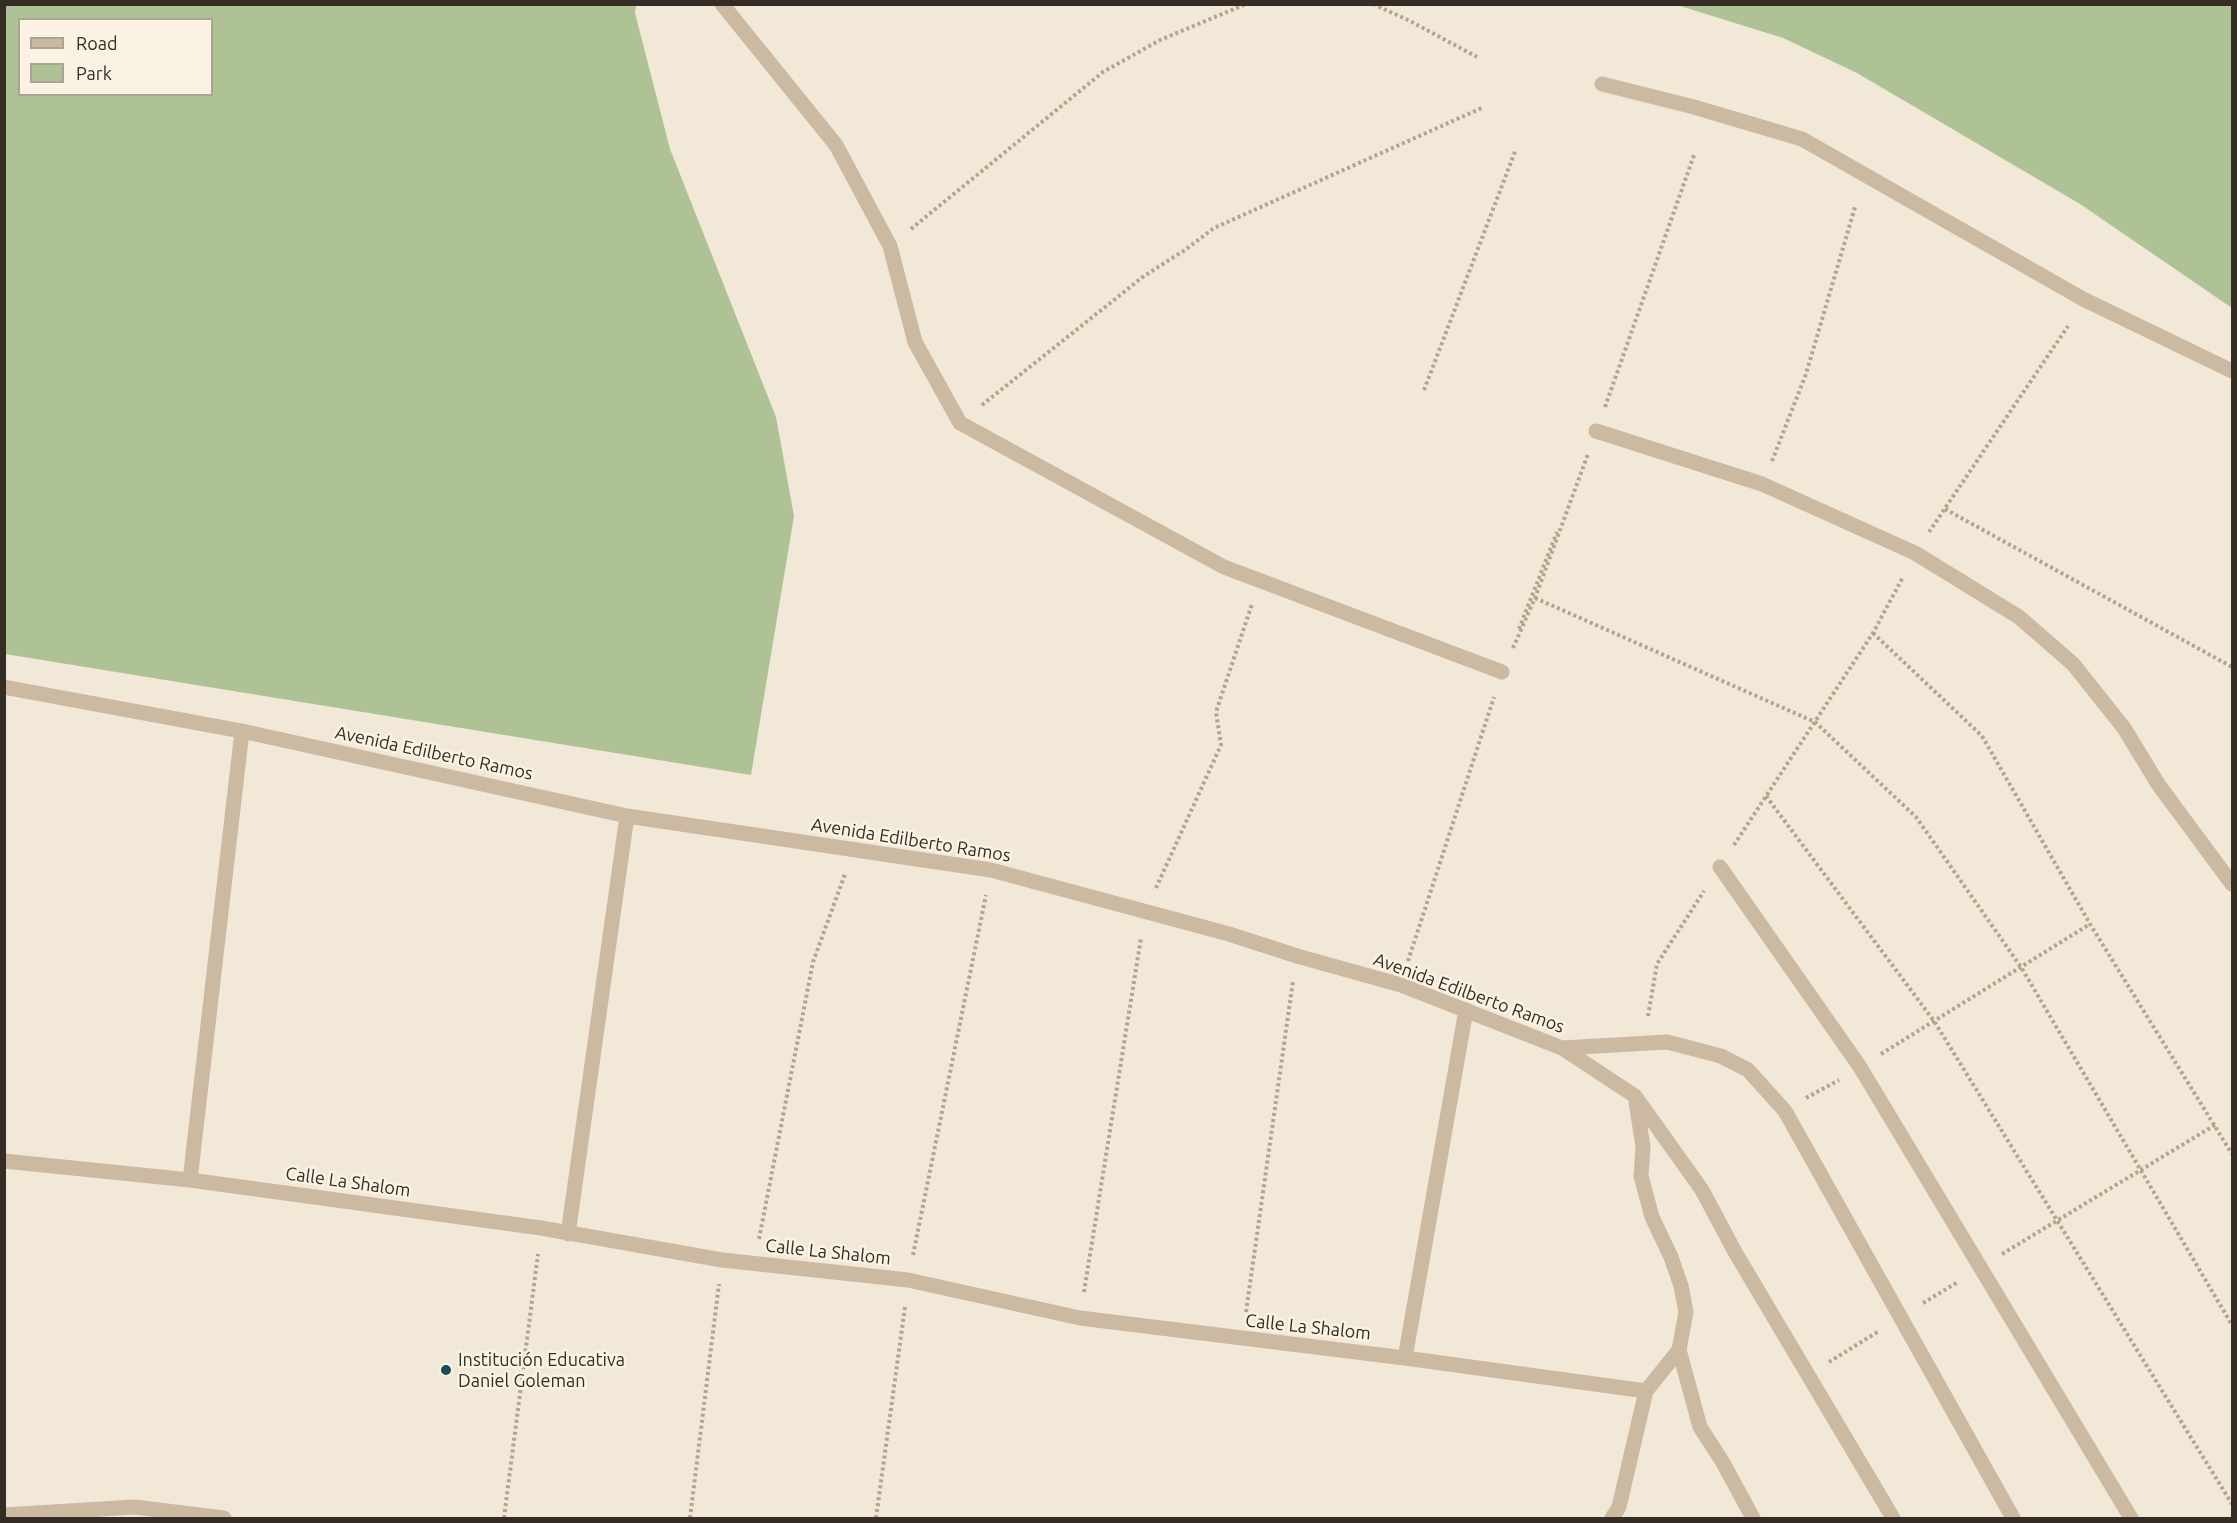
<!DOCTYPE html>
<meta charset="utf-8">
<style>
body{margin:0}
#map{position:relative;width:2237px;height:1523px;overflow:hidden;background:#f2e8d7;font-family:Ubuntu,sans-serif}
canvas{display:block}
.frame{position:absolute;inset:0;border:6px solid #352c25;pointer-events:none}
.legend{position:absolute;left:18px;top:18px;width:195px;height:78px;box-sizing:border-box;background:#faf2e3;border:2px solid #aba397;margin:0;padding:8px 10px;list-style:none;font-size:18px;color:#352c25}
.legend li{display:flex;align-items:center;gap:12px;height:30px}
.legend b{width:30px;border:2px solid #aba397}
</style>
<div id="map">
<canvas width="2237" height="1523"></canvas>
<div class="frame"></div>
<ul class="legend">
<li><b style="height:8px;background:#cbb9a2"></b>Road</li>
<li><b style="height:16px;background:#afc296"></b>Park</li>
</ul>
</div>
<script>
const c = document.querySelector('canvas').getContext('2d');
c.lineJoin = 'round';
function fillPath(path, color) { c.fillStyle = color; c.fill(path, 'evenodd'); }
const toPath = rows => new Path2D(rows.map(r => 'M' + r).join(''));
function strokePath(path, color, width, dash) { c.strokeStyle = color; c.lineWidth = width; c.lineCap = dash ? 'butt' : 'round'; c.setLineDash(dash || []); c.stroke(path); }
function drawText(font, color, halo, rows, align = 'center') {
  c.font = font + ' Ubuntu,sans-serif'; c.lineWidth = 5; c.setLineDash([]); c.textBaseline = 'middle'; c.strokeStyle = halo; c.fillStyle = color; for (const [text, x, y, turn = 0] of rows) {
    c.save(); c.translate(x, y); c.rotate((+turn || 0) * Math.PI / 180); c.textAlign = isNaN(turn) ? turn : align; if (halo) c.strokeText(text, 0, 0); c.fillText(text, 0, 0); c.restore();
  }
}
fillPath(toPath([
 [4,5,636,5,635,13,670,149,776,417,794,516,751,775,5,654],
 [20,20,212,20,212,94,20,94],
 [1677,5,2232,5,2232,308,2080,204,1857,73,1783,38]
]), '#afc296');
strokePath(toPath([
 [1373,4,1410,21,1477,57],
 [911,229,1103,72,1160,40,1246,4],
 [1424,390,1516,149],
 [982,405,1144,276,1185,250,1214,228,1484,107],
 [1605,407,1694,155],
 [1772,461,1806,374,1855,207],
 [1945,509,2232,667],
 [1929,532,2068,326],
 [1535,598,1815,722,1916,817,2021,967,2232,1325],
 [1519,629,1557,532],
 [1873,633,1982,736,2090,924,2232,1154],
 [1513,648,1535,598,1588,454],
 [1766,796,1934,1021,2232,1504],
 [1734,845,1873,633,1903,577],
 [1156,888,1221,745,1216,712,1252,604],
 [1408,961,1494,697],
 [1648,1016,1657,964,1704,891],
 [1881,1054,2090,924],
 [1806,1098,1839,1080],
 [759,1239,813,962,845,874],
 [2002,1254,2215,1125],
 [913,1255,986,895],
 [1084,1292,1141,938],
 [1923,1303,1958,1282],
 [1246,1312,1293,981],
 [1829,1362,1879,1331],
 [504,1518,538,1254],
 [690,1518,719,1284],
 [876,1518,905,1307]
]), '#b6a38d', 4, [3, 3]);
strokePath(toPath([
 [722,4,836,145,890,246,915,342,960,423,1224,567,1502,672],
 [1602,84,1694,107,1802,139,2083,299,2232,371],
 [1596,431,1762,484,1915,553,2019,617,2073,664,2124,728,2158,784,2232,884],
 [4,687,242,731,627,816,991,870,1229,934,1297,956,1401,985,1562,1048,1635,1096,1702,1190,1735,1252,1893,1518],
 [1720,867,1860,1067,2131,1518],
 [1562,1048,1667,1042,1721,1056,1748,1070,1785,1111,2013,1518],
 [4,1161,190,1180,541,1228,722,1260,908,1280,1080,1318,1405,1358,1646,1391],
 [190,1180,242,731],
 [568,1234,627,816],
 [1679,1350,1700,1427,1722,1461,1753,1518],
 [1405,1358,1466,1010],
 [4,1515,134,1507,224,1518],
 [1612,1518,1619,1507,1646,1391,1679,1350,1686,1312,1681,1286,1671,1257,1652,1217,1641,1176,1643,1147,1636,1101]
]), '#cbb9a2', 15);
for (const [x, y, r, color] of [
 [446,1370,6,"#194d59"]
]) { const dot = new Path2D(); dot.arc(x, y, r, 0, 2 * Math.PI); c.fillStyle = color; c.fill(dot); strokePath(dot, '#faf2e3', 2); }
drawText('18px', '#352c25', '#faf2e3', [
 ["Avenida Edilberto Ramos",434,753,12],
 ["Avenida Edilberto Ramos",911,840,9],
 ["Avenida Edilberto Ramos",1469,993,20],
 ["Calle La Shalom",348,1182,8],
 ["Calle La Shalom",828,1252,6],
 ["Calle La Shalom",1308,1327,6]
]);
drawText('18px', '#352c25', '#faf2e3', [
 ["Institución Educativa",458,1360],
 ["Daniel Goleman",458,1381]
], 'left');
</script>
